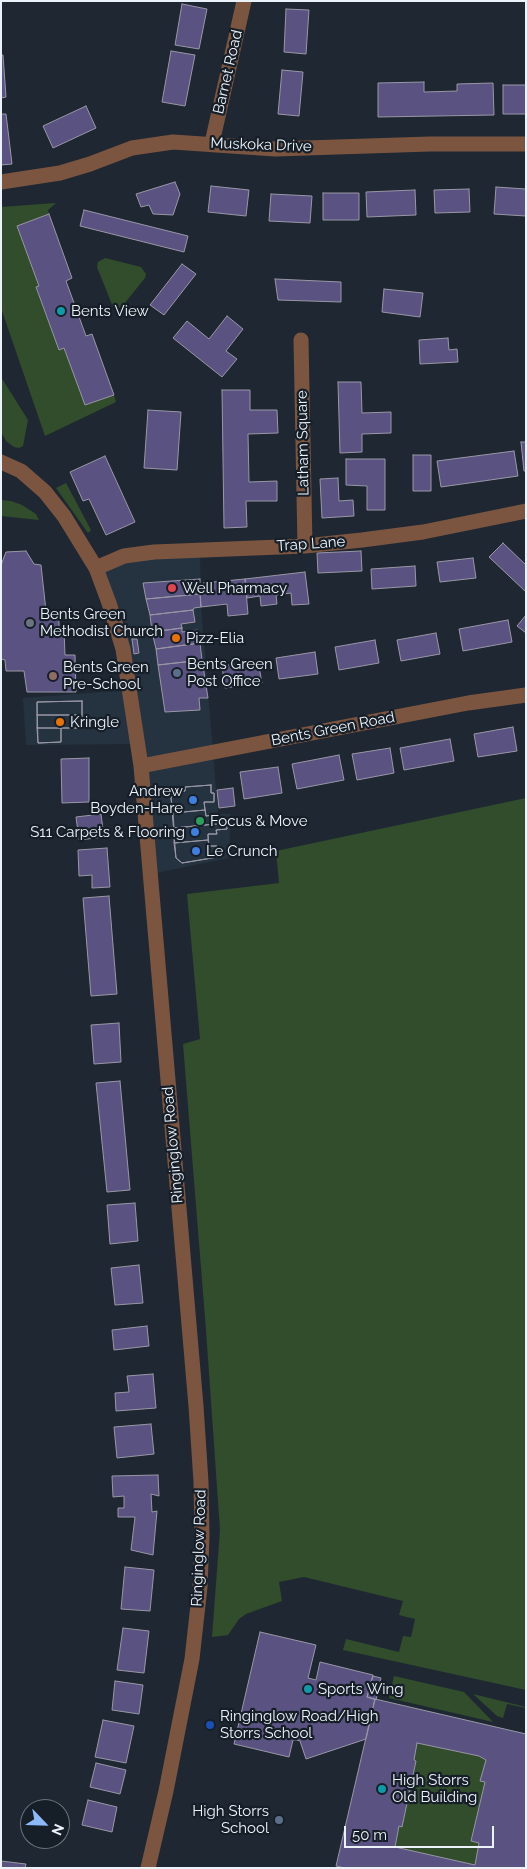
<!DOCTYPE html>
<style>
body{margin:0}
#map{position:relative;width:527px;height:1869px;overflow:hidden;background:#1f2832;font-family:Raleway,sans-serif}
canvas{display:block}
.frame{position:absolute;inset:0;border:2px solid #ecf2f9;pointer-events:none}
.north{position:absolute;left:20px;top:1799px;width:50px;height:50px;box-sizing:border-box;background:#161e28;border:1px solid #6c737c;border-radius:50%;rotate:114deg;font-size:14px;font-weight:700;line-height:20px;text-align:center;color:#ecf2f9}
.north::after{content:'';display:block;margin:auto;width:18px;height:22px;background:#8cb9fc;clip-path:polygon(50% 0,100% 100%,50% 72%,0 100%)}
.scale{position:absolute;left:344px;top:1826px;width:150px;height:22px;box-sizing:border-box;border:2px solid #ecf2f9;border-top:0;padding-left:6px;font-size:15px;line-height:18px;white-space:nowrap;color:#ecf2f9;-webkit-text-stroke:4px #161e28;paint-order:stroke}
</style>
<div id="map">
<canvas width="527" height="1869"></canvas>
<div class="frame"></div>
<div class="north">N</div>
<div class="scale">50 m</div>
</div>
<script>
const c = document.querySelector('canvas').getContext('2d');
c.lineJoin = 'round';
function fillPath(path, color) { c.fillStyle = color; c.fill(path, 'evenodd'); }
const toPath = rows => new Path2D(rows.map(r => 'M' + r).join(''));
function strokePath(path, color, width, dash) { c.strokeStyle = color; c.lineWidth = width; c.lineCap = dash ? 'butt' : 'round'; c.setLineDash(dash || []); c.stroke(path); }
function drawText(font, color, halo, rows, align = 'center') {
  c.font = font + ' Raleway,sans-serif'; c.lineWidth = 4.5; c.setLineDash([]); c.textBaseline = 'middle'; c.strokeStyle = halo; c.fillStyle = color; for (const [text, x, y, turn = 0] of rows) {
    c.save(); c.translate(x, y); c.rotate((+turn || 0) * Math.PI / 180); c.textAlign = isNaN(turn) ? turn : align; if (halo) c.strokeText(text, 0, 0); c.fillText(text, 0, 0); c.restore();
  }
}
fillPath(toPath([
 [200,550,201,607,218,813,231,814,229,858,151,874,138,744,26,745,23,698,130,690,96,568]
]), '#253341');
fillPath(toPath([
 [56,203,48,210,49,214,17,226,39,286,36,288,59,350,64,348,85,405,114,395,116,402,45,436,1,308,1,207],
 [105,258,141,267,146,274,145,278,120,309,113,307,97,267,98,262],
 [1,377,28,420,23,446,19,448,14,447,6,441,1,432],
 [66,483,91,530,88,533,56,488],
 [1,500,11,501,22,505,36,514,39,520,1,516],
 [526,798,526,1690,343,1650,346,1639,399,1652,403,1636,411,1637,415,1619,399,1615,403,1601,304,1577,279,1582,282,1601,246,1614,239,1619,228,1635,212,1637,220,1530,206,1330,183,1044,200,1039,187,894,279,883,276,851],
 [394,1676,464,1692,493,1722,389,1698],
 [473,1694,526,1707,526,1708,507,1704,503,1718,497,1716],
 [417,1743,479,1756,486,1760,481,1780,485,1782,471,1841,479,1843,475,1865,395,1847,399,1826,402,1826,416,1761,414,1760]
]), '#314d2b');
const building = toPath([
 [182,4,207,9,199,49,175,45,182,4],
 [286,9,309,10,306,54,284,52,286,9],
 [171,51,195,55,185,106,162,102,171,51],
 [1,55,3,55,6,97,1,98,1,55],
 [282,70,303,72,299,116,278,114,282,70],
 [424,82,424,92,457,91,457,84,493,83,494,115,378,117,378,83,424,82],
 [503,85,526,85,526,114,503,114,503,85],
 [86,106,96,128,53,148,43,126,86,106],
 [1,114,6,114,12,164,1,165,1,114],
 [175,182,180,194,173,215,153,214,149,205,141,207,136,194,175,182],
 [211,186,249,190,246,216,208,212,211,186],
 [496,187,526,189,526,216,494,214,496,187],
 [469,189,470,212,435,213,434,190,469,189],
 [415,190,416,215,367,217,366,192,415,190],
 [323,193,359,193,359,220,323,220,323,193],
 [271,194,312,196,310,223,269,221,271,194],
 [84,210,188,236,184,252,80,226,84,210],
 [49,214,72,278,66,281,86,336,92,334,114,395,85,405,64,348,59,350,36,287,39,286,17,226,49,214],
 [182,264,196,274,164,315,150,305,182,264],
 [275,279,341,282,341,302,278,300,275,279],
 [384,289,423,293,420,317,382,312,384,289],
 [227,316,243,329,226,351,237,359,222,377,173,338,187,321,209,339,227,316],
 [448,338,449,350,457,349,458,362,420,364,419,340,448,338],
 [338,382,361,382,362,413,391,412,391,433,362,434,362,452,340,453,338,382],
 [222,390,250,390,250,410,277,410,278,433,248,434,249,482,277,481,277,501,246,501,247,527,224,528,222,390],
 [148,410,181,412,177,470,144,468,148,410],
 [521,442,526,442,526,471,524,471,521,442],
 [514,451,518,476,441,487,437,461,514,451],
 [413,455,431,455,431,491,413,491,413,455],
 [105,456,135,522,106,535,89,499,83,501,70,472,105,456],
 [346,459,385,459,385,510,367,510,367,486,346,485,346,459],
 [338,478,339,501,353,500,354,516,322,518,320,479,338,478],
 [503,543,526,565,526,592,489,557,503,543],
 [26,551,34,564,41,565,46,611,55,611,55,615,59,616,59,630,64,631,65,655,75,655,76,692,27,692,24,671,6,671,5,660,1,659,1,565,6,552,26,551],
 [361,551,362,571,318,573,317,553,361,551],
 [473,558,476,578,440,582,437,562,473,558],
 [415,566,416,586,372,589,371,569,415,566],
 [305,572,309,604,292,605,291,593,276,595,277,604,261,606,260,596,247,598,245,579,305,572],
 [200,579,200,594,146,599,143,583,200,579],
 [245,579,248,614,228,616,227,604,201,607,200,593,205,593,203,583,245,579],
 [200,594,201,607,194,608,193,610,150,615,146,599,200,594],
 [193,610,195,622,181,624,182,628,152,632,150,615,193,610],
 [526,615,526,633,517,626,526,615],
 [508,620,512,642,463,651,459,629,508,620],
 [182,628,182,632,198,630,200,643,156,649,152,632,182,628],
 [436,633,440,654,401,661,397,640,436,633],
 [132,639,137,639,139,653,134,654,132,639],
 [375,640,379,663,339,670,335,647,375,640],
 [200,643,202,660,158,665,156,649,200,643],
 [315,652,318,674,279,679,276,658,315,652],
 [202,660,208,698,199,698,200,710,165,712,158,665,202,660],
 [258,661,262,683,225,688,222,666,258,661],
 [82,701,82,728,61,728,61,742,38,743,37,702,82,701],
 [82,701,82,715,37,715,37,702,82,701],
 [37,715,82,715,82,728,37,728,37,715],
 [513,727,517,751,478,757,474,734,513,727],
 [37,728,61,728,61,742,38,743,37,728],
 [450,739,454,761,404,770,400,748,450,739],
 [390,748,394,773,357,780,352,754,390,748],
 [339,755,344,780,297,789,292,764,339,755],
 [89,758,89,802,62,803,61,759,89,758],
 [278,767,282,793,244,799,240,772,278,767],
 [211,785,211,793,214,793,214,802,204,802,206,816,213,815,214,819,226,818,227,829,216,830,217,834,208,834,209,846,217,846,218,857,182,863,176,858,171,798,176,792,185,791,185,787,211,785],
 [211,785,211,793,214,793,214,802,204,802,205,810,173,813,171,798,176,792,185,791,185,787,211,785],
 [233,788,235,806,219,808,217,790,233,788],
 [205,810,206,816,213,815,214,819,226,818,226,823,174,828,173,813,205,810],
 [101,814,104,837,79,840,76,817,101,814],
 [226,823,227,829,216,830,217,834,208,834,208,840,174,843,174,828,226,823],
 [208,840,209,846,217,846,218,857,182,863,176,858,174,843,208,840],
 [107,848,110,887,92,888,92,875,79,876,78,850,107,848],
 [109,896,117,994,91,996,83,898,109,896],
 [119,1023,121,1062,94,1064,91,1025,119,1023],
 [120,1081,130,1190,107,1192,96,1083,120,1081],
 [135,1203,138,1241,110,1244,107,1205,135,1203],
 [139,1265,143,1303,115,1305,111,1268,139,1265],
 [147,1326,149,1346,114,1350,112,1330,147,1326],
 [153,1374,156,1408,116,1411,115,1393,129,1392,127,1376,153,1374],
 [151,1424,154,1454,117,1458,114,1427,151,1424],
 [158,1475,159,1496,151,1494,152,1512,157,1511,153,1555,131,1550,135,1517,118,1517,118,1508,124,1508,124,1496,113,1497,112,1476,158,1475],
 [125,1567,154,1570,150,1611,121,1609,125,1567],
 [123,1628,149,1631,144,1673,117,1670,123,1628],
 [260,1632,316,1645,308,1678,316,1680,320,1662,373,1675,367,1697,375,1699,366,1739,306,1759,300,1741,297,1740,293,1740,289,1757,234,1744,260,1632],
 [373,1676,381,1678,376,1700,367,1697,373,1676],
 [115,1681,143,1685,139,1714,112,1710,115,1681],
 [375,1699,526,1734,526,1868,345,1868,336,1866,375,1699],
 [417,1743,479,1756,486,1760,480,1781,485,1782,471,1841,479,1843,475,1865,395,1847,399,1826,402,1827,416,1761,414,1760,417,1743],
 [103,1720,134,1726,126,1763,95,1757,103,1720],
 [96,1763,126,1770,120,1794,90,1787,96,1763],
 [88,1800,117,1807,112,1832,82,1825,88,1800],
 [1,1861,26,1864,25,1868,1,1868,1,1861]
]);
fillPath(building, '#5a5382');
strokePath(building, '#9997a6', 1);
strokePath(toPath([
 [212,143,244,1],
 [1,182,60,173,90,164,132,148,173,142,275,149,430,144,526,144],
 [301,340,305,546],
 [1,462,21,471,45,492,64,516,96,568,109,603,123,649,141,766,196,1406,201,1482,202,1536,200,1587,192,1659,166,1791,148,1868],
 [96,568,124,556,154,552,305,546,362,540,423,532,526,511],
 [141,766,468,703,526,695]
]), '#7c5540', 15);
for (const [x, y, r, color] of [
 [61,311,5,"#0f9aa8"],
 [172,588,5,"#e0444e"],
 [30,623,5,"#6b7280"],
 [176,638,5,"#e8710a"],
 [177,673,5,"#5c6f8a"],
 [53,676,5,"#8d6e63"],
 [60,722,5,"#e8710a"],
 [193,800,5,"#3f7fe0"],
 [200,821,5,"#2e9e5b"],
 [195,832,5,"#3f7fe0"],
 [196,851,5,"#3f7fe0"],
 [308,1689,5,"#0f9aa8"],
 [210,1725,5,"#1a4fb4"],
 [382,1789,5,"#0f9aa8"],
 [279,1820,5,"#5c6f8a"]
]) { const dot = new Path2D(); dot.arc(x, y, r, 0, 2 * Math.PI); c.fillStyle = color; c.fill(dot); strokePath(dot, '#161e28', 2); }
drawText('15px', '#ecf2f9', '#161e28', [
 ["Barnet Road",228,72,-77],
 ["Muskoka Drive",261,145,2],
 ["Latham Square",303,443,-91],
 ["Trap Lane",311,544,-4],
 ["Bents Green Road",333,729,-11],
 ["Ringinglow Road",173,1145,-95],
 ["Ringinglow Road",199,1548,-88]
]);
drawText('15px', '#ecf2f9', '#161e28', [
 ["Bents View",71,311],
 ["Well Pharmacy",182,588],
 ["Bents Green",40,614],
 ["Methodist Church",40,631],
 ["Pizz-Elia",186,638],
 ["Bents Green",187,664],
 ["Post Office",187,681],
 ["Bents Green",63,667],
 ["Pre-School",63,684],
 ["Kringle",70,722],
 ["Andrew",183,791,"right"],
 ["Boyden-Hare",183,808,"right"],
 ["Focus & Move",210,821],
 ["S11 Carpets & Flooring",185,832,"right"],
 ["Le Crunch",206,851],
 ["Sports Wing",318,1689],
 ["Ringinglow Road/High",220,1716],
 ["Storrs School",220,1733],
 ["High Storrs",392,1780],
 ["Old Building",392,1797],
 ["High Storrs",269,1811,"right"],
 ["School",269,1828,"right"]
], 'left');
</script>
